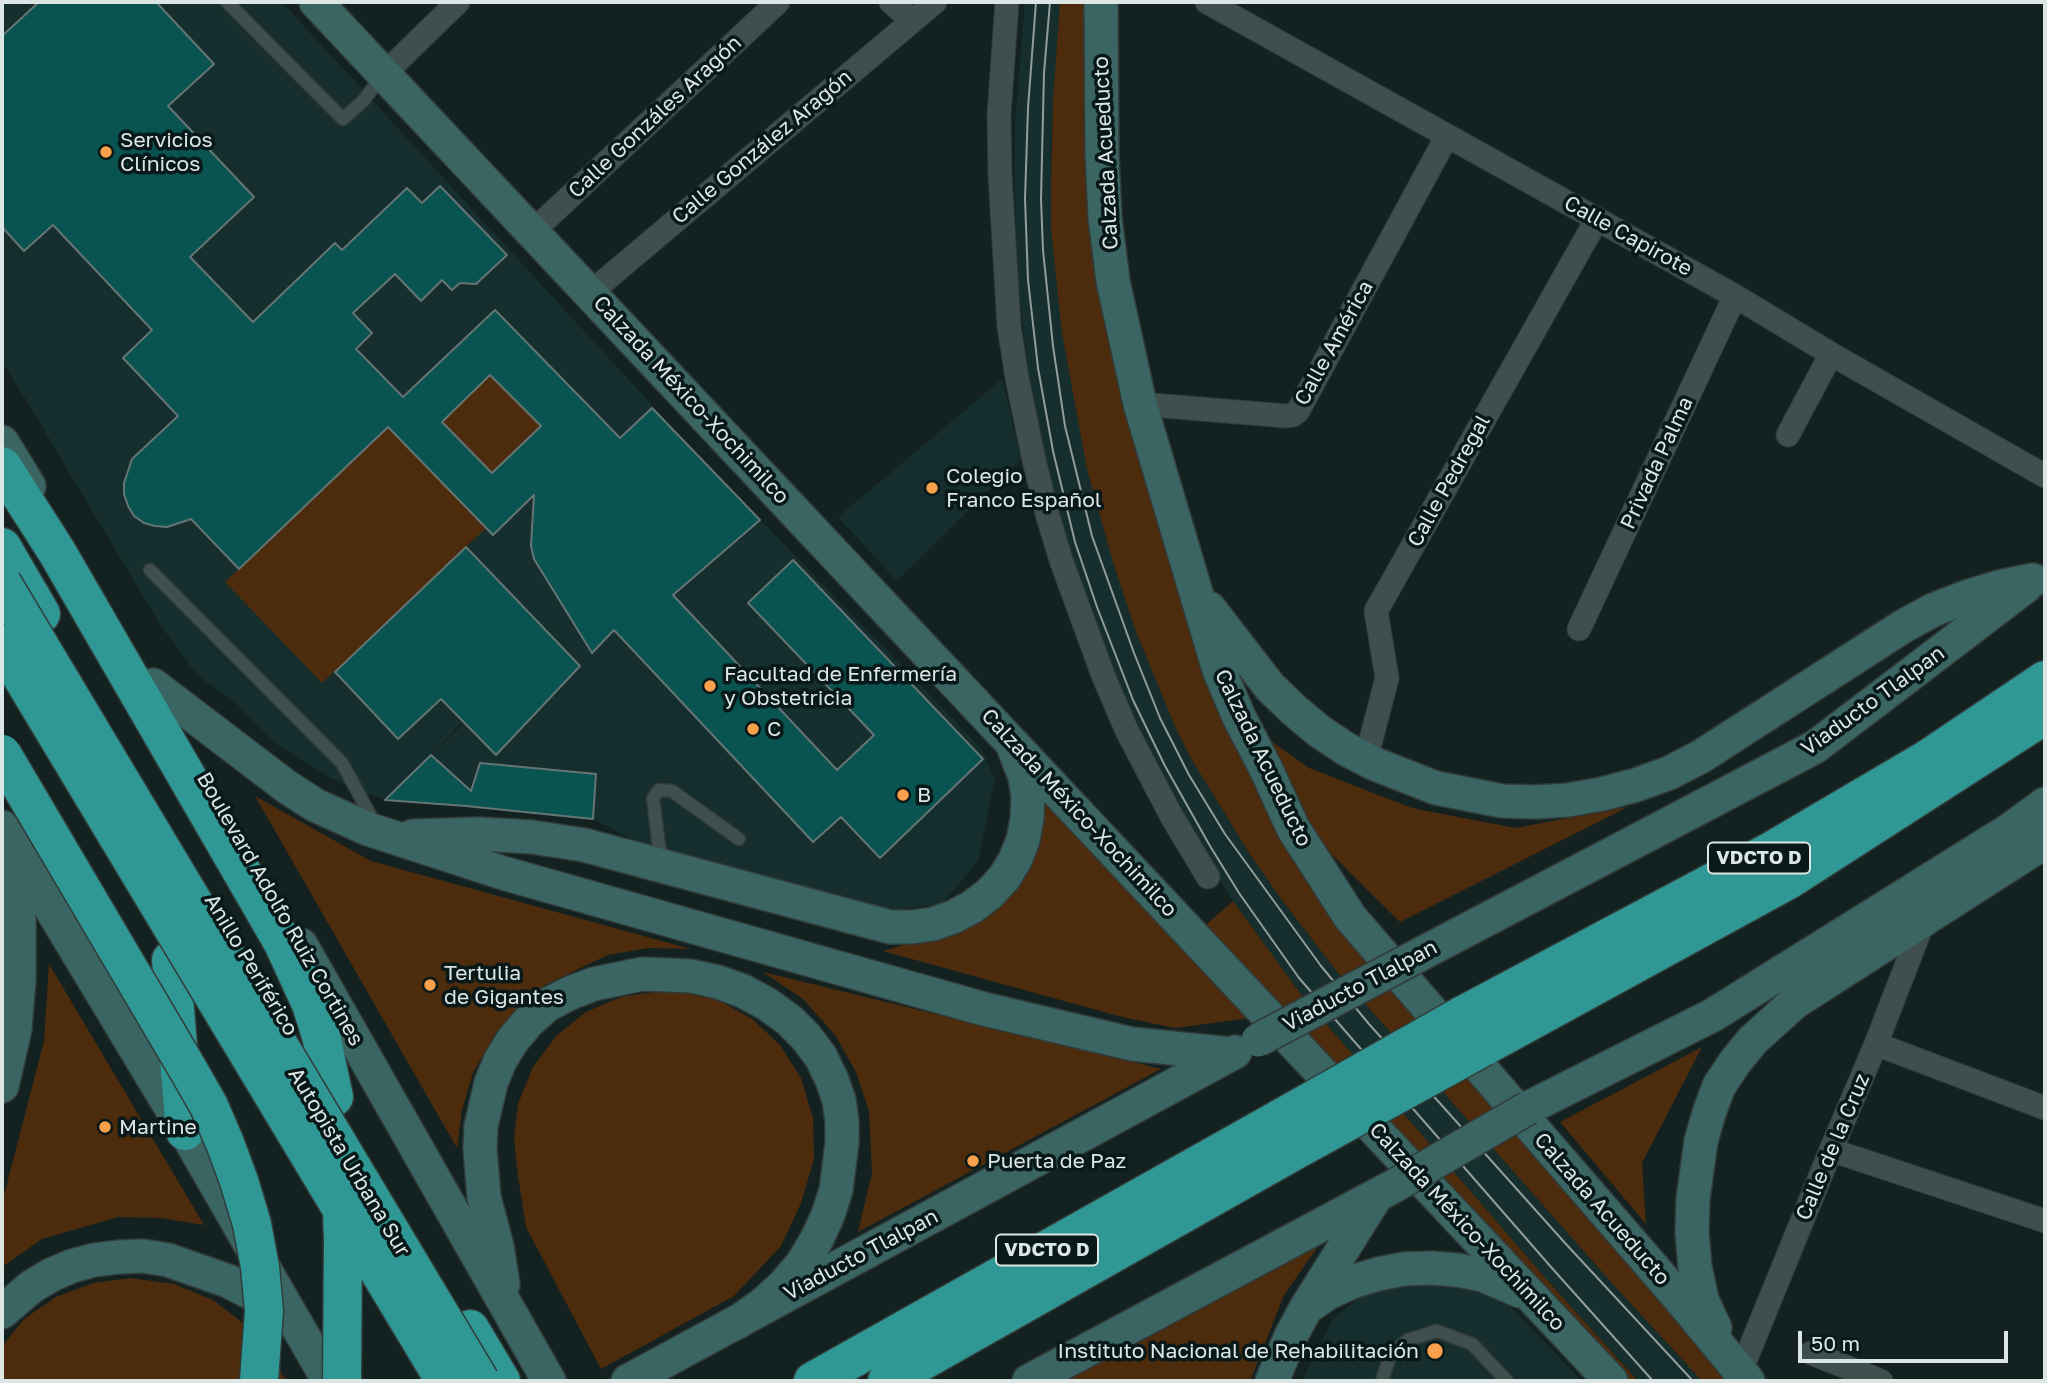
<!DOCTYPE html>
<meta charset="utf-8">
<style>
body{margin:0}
#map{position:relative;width:2047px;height:1383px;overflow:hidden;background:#132221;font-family:"Golos Text",sans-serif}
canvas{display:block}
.frame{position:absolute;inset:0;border:4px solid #dce6e5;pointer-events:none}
.scale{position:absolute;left:1798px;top:1331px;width:210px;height:32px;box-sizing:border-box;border:4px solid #dce6e5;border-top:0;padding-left:9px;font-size:21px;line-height:24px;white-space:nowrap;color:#dce6e5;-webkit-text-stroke:5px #091818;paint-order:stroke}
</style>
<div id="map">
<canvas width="2047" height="1383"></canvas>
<div class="frame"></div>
<div class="scale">50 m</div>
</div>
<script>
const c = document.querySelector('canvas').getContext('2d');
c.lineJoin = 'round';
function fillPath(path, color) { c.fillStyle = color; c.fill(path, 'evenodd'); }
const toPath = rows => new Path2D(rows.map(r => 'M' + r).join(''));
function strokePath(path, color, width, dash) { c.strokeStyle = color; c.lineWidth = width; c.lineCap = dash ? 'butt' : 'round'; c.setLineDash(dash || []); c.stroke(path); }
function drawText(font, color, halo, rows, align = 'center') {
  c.font = font + ' "Golos Text",sans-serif'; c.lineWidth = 7; c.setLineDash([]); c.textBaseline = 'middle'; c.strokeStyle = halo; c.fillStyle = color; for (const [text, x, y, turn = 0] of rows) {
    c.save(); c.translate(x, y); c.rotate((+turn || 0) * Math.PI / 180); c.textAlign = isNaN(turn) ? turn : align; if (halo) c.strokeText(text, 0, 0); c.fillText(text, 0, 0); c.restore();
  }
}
fillPath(toPath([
 [2,2,282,2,709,467,981,748,995,779,978,861,943,903,860,915,669,859,593,819,466,806,385,800,332,779,273,742,236,703,197,675,161,626,25,398,2,362],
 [563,618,464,723,420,766],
 [1025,2,1060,2,1051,149,1051,229,1113,562,1136,632,1177,731,1192,760,1249,853,1282,900,1338,973,1611,1282,1702,1381,1639,1381,1548,1281,1303,997,1233,901,1216,874,1126,710,1058,518,1033,404,1027,362,1018,282,1015,195,1015,125],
 [1002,379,1021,459,897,581,838,517],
 [1409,1279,1457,1282,1504,1300,1582,1381,1302,1381,1332,1320,1363,1294]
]), '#162e2d');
fillPath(toPath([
 [1060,2,1094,2,1100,249,1288,833,1743,1381,1702,1381,1611,1282,1338,973,1282,900,1249,853,1192,760,1177,731,1136,632,1113,562,1087,469,1062,333,1051,229,1051,186,1053,100],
 [490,375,541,426,492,473,442,422],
 [388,428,486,528,322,683,225,582],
 [1237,717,1309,768,1412,808,1515,828,1628,807,1400,922,1301,824],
 [1035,790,1250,1018,1175,1028,1122,1017,883,951,955,930,1006,900],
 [255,796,371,861,691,949,649,948,608,955,545,985,495,1034,473,1073,462,1110,457,1148],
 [1233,901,1303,997,1548,1281,1638,1381,1619,1381,1199,931],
 [49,964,204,1225,161,1218,118,1217,42,1239,2,1267,2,1203,44,1041],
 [763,972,1161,1069,858,1232,872,1173,869,1111,856,1072,835,1035,803,999],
 [670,990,718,1000,752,1019,780,1045,801,1078,813,1118,814,1159,801,1203,781,1246,734,1296,601,1369,526,1227,517,1169,514,1137,518,1104,533,1067,556,1036,586,1012,621,997],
 [1702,1047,1642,1163,1646,1224,1560,1122],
 [1319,1245,1284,1295,1250,1381,1063,1381],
 [131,1278,174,1284,213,1300,251,1329,287,1381,2,1381,2,1346,24,1319,56,1297,93,1283]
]), '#4c2c0c');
const building = toPath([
 [39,2,156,2,214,64,168,106,254,197,190,257,253,322,335,243,342,250,407,188,422,203,440,186,507,255,476,284,460,283,452,290,442,280,421,301,395,274,353,313,372,333,356,349,403,397,495,310,620,438,652,408,760,520,673,595,837,770,874,735,748,603,793,560,983,759,880,858,841,817,813,842,614,630,592,653,534,559,531,546,534,495,493,535,388,427,239,569,191,519,167,527,155,526,144,523,134,516,128,506,124,494,124,483,132,459,178,416,123,358,152,330,53,225,24,251,2,227,2,36,39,2],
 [490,375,541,426,492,473,442,422,490,375],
 [466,547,580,666,496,755,441,699,398,739,335,672,466,547],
 [431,755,471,791,480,763,596,774,593,819,466,806,385,800,431,755]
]);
fillPath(building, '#095351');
strokePath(building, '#647574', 2);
const lane = toPath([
 [227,2,343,119,363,101,382,76],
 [150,570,342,763,375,824],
 [661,862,653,798,659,790,672,791,739,839],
 [1382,1381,1390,1355,1408,1340,1437,1331,1472,1344,1507,1381]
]);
const street = toPath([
 [891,2,912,21],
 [1007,2,999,115,1000,175,1009,326,1017,378,1034,460,1048,517,1062,563,1103,675,1127,731,1172,817,1208,877],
 [1207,2,1735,296,1831,354,2045,476],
 [384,74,458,2],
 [532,232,778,2],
 [590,293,935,2],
 [1140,404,1286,416,1293,415,1298,411,1447,136],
 [1788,435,1831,354],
 [1579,629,1735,296],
 [1366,759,1387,678,1376,611,1597,219],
 [1876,1044,2045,1108],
 [1831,1150,2045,1221],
 [1811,1353,1881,1381],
 [1740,1373,1831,1150,1876,1044,1924,920]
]);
const secondary = toPath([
 [316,2,1611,1381],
 [1101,2,1102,155,1105,218,1113,281,1140,404,1219,670,1239,717,1266,769,1293,828,1350,917,1681,1300,1748,1381],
 [2,442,29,486],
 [1209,608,1270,687,1294,710,1319,731,1346,749,1375,764,1436,788,1502,801,1535,802,1568,800,1602,794,1636,785,1669,773,1700,757,1902,627,1933,610,1966,597,1999,587,2033,580],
 [153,685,287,787,315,805,368,829,503,873,984,1009,1132,1044,1231,1054],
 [2,827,185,1131,329,1381],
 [413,836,479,834,532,837,584,845,890,927,912,927,933,924,953,917,972,907,989,894,1004,878,1015,860,1023,840,1027,819,1028,797,1025,777,1014,749],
 [301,945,549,1381],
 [1419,955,1815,747,2025,587],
 [2,1086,15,1029,19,980,19,919,8,850],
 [1528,1108,1713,1015,2011,829,2045,804],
 [503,1284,497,1246,484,1197,480,1149,481,1126,491,1083,500,1061,512,1041,528,1022,547,1005,570,993,594,984,642,974,691,976,718,982,743,991,767,1004,789,1020,806,1037,821,1057,832,1080,839,1100,842,1122,842,1143,836,1190,828,1215,817,1239,802,1264,783,1286,762,1305,738,1322],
 [1306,1308,1328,1293,1352,1282,1378,1274,1404,1269,1431,1268,1457,1270,1483,1275,1520,1291],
 [2,1312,31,1287,51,1275,72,1266,94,1260,119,1257,143,1256,168,1260,228,1281,261,1298,280,1311],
 [1715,1328,1702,1300,1695,1267,1692,1233,1693,1199,1701,1141,1709,1113,1719,1086,1735,1062,1753,1040,1795,1002,2045,842],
 [628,1381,1235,1052],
 [1029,1381,1394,1186],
 [1272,1381,1291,1336,1306,1308,1375,1198]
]);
const highway = toPath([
 [2,466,57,552,283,943,311,1004,321,1036,334,1097],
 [2,547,41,614],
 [171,960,185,1131],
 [1461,1016,1773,850,1926,760,2045,680],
 [1483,1047,1790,879,2045,715],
 [470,1329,501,1381],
 [813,1381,1281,1118],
 [887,1381,1303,1146]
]);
strokePath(lane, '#313b3a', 15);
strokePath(street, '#313b3a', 25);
strokePath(secondary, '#313b3a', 36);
strokePath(highway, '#313b3a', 41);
strokePath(lane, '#3f4f4e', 12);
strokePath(street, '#3f4f4e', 23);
strokePath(secondary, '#3a6563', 33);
strokePath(highway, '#309894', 38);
strokePath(toPath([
 [1036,2,1028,108,1025,199,1028,280,1038,368,1053,451,1075,542,1097,607,1133,700,1165,766,1210,846,1239,893,1299,978,1551,1267,1653,1381],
 [1050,2,1044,73,1041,199,1043,250,1053,346,1065,426,1092,536,1134,653,1160,718,1189,775,1225,834,1321,966,1369,1024,1565,1243,1693,1381]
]), '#919d9c', 2);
const secondaryBridge = toPath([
 [1258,1040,1419,955],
 [1394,1186,1528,1108]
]);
const highwayBridge = toPath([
 [2,583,480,1381],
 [2,644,445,1381],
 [2,754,189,1071,209,1106,225,1143,239,1181,252,1224,260,1267,264,1311,259,1381],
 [1281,1118,1461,1016],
 [1303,1146,1483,1047],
 [342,1212,343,1240,342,1381]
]);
strokePath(secondaryBridge, '#313b3a', 36, []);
strokePath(highwayBridge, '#313b3a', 41, []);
strokePath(secondaryBridge, '#3a6563', 33);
strokePath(highwayBridge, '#309894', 38);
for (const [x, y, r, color] of [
 [106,152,7,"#f8a04b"],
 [932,488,7,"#f8a04b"],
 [710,686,7,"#f8a04b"],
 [753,729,7,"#f8a04b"],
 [903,795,7,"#f8a04b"],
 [430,985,7,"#f8a04b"],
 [105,1127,7,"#f8a04b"],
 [973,1161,7,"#f8a04b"],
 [1435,1351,9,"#f8a04b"]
]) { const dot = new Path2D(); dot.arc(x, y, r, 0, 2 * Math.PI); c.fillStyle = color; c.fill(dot); strokePath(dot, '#091818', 2.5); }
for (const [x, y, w] of [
 [1759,858,102],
 [1047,1250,102]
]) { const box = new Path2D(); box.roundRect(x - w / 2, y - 15.5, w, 31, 5); c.fillStyle = '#091818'; c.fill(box); strokePath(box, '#dce6e5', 2); }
drawText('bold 19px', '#dce6e5', null, [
 ["VDCTO D",1759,858],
 ["VDCTO D",1047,1250]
]);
drawText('21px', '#dce6e5', '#091818', [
 ["Calle Gonzáles Aragón",655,117,-43],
 ["Calle González Aragón",762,147,-40],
 ["Calzada Acueducto",1106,153,-93],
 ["Calle Capirote",1628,236,29],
 ["Calle América",1334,343,-61],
 ["Calzada México-Xochimilco",691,400,47],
 ["Privada Palma",1657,463,-65],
 ["Calle Pedregal",1449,481,-61],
 ["Viaducto Tlalpan",1873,701,-36],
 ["Calzada Acueducto",1263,758,64],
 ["Calzada México-Xochimilco",1079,813,47],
 ["Boulevard Adolfo Ruiz Cortines",280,909,60],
 ["Anillo Periférico",251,965,59],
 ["Viaducto Tlalpan",1360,986,-28],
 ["Calle de la Cruz",1833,1147,-67],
 ["Autopista Urbana Sur",349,1162,59],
 ["Calzada Acueducto",1602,1209,49],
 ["Calzada México-Xochimilco",1467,1227,47],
 ["Viaducto Tlalpan",861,1255,-28]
]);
drawText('21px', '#dce6e5', '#091818', [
 ["Servicios",120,140],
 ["Clínicos",120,164],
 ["Colegio",946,476],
 ["Franco Español",946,500],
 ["Facultad de Enfermería",724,674],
 ["y Obstetricia",724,698],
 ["C",767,729],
 ["B",917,795],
 ["Tertulia",444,973],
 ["de Gigantes",444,997],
 ["Martine",119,1127],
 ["Puerta de Paz",987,1161],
 ["Instituto Nacional de Rehabilitación",1419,1351,"right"]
], 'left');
</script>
